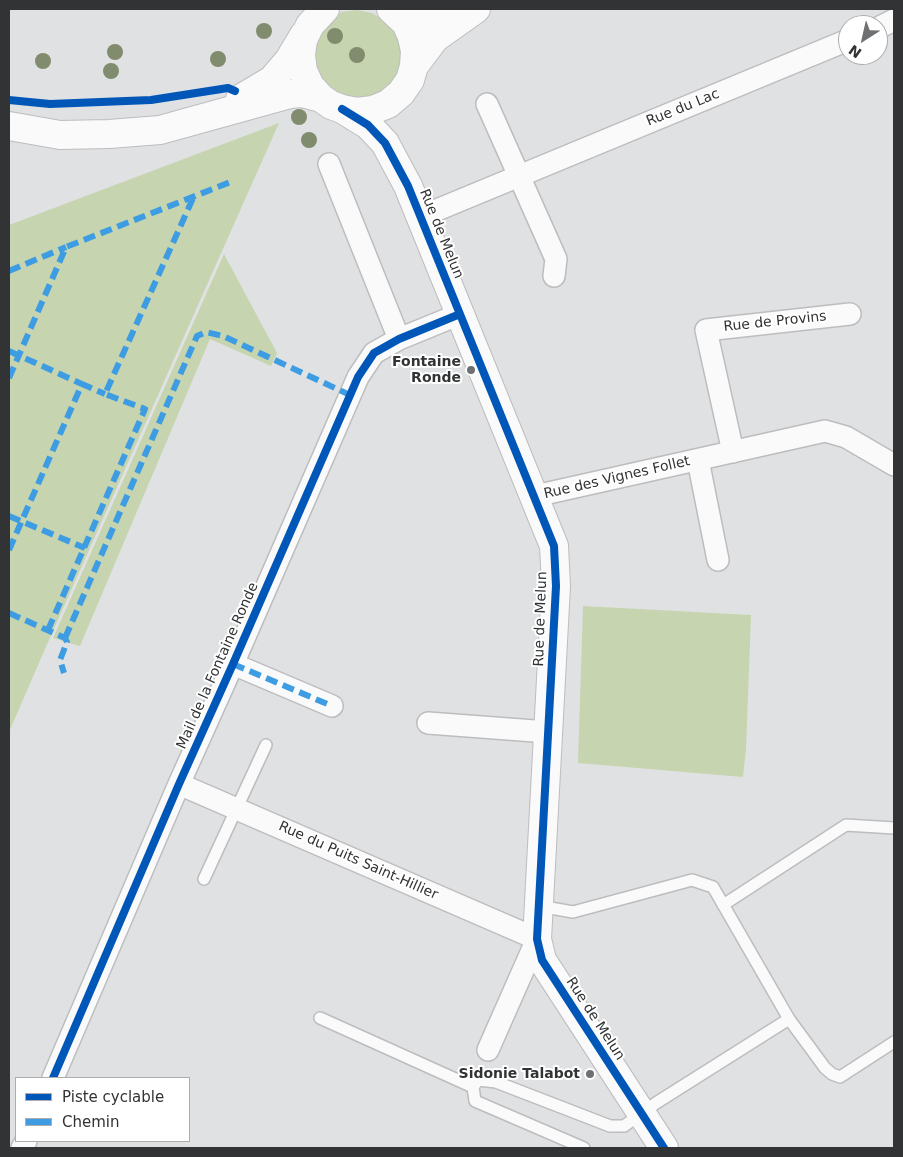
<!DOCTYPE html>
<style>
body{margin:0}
#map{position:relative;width:903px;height:1157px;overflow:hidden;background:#e0e1e3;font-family:"DejaVu Sans",sans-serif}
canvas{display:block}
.frame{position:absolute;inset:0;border:10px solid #323334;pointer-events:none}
.legend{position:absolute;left:15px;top:1077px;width:175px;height:65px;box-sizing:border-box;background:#fff;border:1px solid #adadae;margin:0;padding:6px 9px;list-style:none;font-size:15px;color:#323334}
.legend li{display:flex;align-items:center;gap:10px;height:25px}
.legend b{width:25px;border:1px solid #adadae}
.north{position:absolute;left:838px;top:15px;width:50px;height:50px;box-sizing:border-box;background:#fff;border:1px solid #adadae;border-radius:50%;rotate:215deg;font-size:14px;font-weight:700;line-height:20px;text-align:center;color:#323334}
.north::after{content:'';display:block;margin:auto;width:18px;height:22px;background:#6f7071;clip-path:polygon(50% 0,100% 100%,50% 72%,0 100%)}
</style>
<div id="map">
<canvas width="903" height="1157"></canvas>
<div class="frame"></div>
<ul class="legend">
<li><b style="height:6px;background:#0057b8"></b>Piste cyclable</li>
<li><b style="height:6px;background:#3e9de2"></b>Chemin</li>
</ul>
<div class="north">N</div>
</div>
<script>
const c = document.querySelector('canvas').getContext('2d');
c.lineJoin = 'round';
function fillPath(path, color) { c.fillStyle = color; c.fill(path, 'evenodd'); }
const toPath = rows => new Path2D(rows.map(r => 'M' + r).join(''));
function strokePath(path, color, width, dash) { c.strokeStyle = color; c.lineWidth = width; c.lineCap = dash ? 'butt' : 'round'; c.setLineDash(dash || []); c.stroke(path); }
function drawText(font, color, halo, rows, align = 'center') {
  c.font = font + ' "DejaVu Sans",sans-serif'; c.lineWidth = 4; c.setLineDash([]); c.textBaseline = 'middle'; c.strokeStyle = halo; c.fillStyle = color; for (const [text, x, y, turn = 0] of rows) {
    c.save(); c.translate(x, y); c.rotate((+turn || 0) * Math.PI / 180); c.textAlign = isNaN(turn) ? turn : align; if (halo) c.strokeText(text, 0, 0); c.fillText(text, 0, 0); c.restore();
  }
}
fillPath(toPath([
 [357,10,372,13,386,21,397,32,404,63,390,91,362,105,319,88,310,44,328,19,342,12],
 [279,123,45,649,9,732,9,225],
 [224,254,277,353,271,366,210,339,80,646,53,638],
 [583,606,751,615,746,749,743,777,578,763]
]), '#c6d5af');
const lane = toPath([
 [204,879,266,745],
 [723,905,846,825,894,828],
 [539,906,573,912,692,880,713,887,789,1019,656,1103,624,1126,610,1126,496,1082,478,1080,473,1087,475,1101,584,1148],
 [320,1018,473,1087],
 [789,1019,825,1068,832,1074,840,1077,894,1042]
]);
const street = toPath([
 [878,28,894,20],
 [487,104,556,259,554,276],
 [329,164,399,339],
 [420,217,848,40],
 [733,452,706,330,850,314],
 [698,460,718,560],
 [535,496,825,431,846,437,894,465],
 [233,664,332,706],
 [428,723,548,732],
 [179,784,537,939,488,1050],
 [53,1078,179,784,233,664,358,377,374,353,399,339,460,314],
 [22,1148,26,1141]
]);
const secondary = toPath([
 [325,9,310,25,303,40,301,55,303,71,310,86,321,98,331,105,342,109,357,112,373,110,388,104,401,93,410,80,414,66,415,51,412,37,406,23,391,9],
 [396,12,420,16,471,11],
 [414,66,435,38,476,9],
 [240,99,272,80,289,60,304,35],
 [342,109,368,125,385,143,408,186,554,546,556,586,537,939,542,960,664,1148],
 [9,126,60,135,109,134,160,130,290,94,302,93,321,98]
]);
strokePath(lane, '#bdbdbf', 14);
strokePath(street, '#bdbdbf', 24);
strokePath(secondary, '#bdbdbf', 30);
strokePath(lane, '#fafafb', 11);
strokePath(street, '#fafafb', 21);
strokePath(secondary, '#fafafb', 28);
strokePath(toPath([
 [9,271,66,247],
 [9,351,82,384],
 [9,378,66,247,233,181],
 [9,516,85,548],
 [9,550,82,384,105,394],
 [9,613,65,638,67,642,60,660,64,673],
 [48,630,145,409,105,394,194,196],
 [65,638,197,336,206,332,223,336,350,395],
 [233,664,332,706]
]), '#3e9de2', 6, [12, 6]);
strokePath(toPath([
 [9,100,50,104,151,100,228,88,235,91],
 [342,109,368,125,385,143,408,186,554,546,556,586,537,939,542,960,664,1148],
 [53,1078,179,784,233,664,358,377,374,353,399,339,460,314]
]), '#0057b8', 8);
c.fillStyle = '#818b6e';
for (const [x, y] of [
 [264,31],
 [335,36],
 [115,52],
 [357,55],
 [218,59],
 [43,61],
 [111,71],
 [299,117],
 [309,140]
]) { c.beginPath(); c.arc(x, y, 8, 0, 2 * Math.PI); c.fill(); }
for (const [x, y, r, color] of [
 [471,370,5,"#6f7071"],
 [590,1074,5,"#6f7071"]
]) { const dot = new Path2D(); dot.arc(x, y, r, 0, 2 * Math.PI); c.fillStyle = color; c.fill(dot); strokePath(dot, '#fff', 2); }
drawText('14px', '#323334', '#fff', [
 ["Rue du Lac",683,108,-22],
 ["Rue de Melun",441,234,68],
 ["Rue de Provins",775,322,-6],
 ["Rue des Vignes Follet",617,478,-13],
 ["Rue de Melun",541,619,-88],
 ["Mail de la Fontaine Ronde",218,666,-66],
 ["Rue du Puits Saint-Hillier",358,861,24],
 ["Rue de Melun",595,1019,57]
]);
drawText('bold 14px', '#323334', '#fff', [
 ["Fontaine",461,362],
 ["Ronde",461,378],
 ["Sidonie Talabot",580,1074]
], 'right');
</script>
